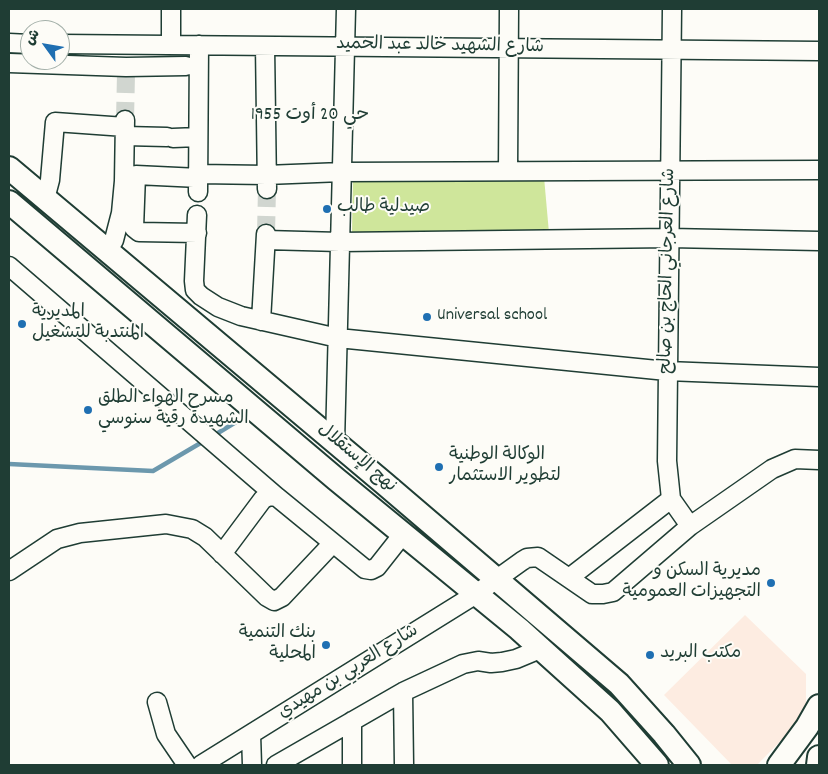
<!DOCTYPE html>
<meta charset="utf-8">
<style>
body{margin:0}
#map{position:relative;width:828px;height:774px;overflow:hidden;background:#fdfcf7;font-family:Dekko,"Playpen Sans Arabic",sans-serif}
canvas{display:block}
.frame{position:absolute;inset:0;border:10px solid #1f3d34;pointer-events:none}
.north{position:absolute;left:20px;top:20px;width:50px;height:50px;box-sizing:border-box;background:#fdfcf7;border:1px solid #a4b0a9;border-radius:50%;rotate:302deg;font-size:14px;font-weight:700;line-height:20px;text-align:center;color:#1f3d34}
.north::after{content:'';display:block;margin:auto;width:18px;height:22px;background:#1f6fb2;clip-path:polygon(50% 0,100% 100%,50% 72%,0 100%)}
</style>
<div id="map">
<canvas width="828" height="774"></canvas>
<div class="frame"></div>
<div class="north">ش</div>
</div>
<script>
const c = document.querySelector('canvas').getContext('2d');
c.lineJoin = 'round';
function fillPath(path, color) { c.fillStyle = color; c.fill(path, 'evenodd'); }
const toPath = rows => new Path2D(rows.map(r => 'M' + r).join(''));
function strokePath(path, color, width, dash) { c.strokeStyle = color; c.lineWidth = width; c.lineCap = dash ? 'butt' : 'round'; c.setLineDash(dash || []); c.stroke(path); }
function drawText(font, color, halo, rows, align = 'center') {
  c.font = font + ' Dekko,"Playpen Sans Arabic",sans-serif'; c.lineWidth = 4; c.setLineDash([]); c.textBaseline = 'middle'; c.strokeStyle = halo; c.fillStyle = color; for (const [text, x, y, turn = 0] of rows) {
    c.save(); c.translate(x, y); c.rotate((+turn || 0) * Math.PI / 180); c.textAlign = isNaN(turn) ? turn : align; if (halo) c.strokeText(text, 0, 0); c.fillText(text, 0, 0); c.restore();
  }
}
fillPath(toPath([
 [745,615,806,674,806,715,757,765,732,765,664,695]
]), '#fdece1');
fillPath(toPath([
 [353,177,544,177,549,233,352,233]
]), '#cfe69b');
strokePath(toPath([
 [213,436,236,422],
 [9,464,153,471,204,441]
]), '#6c98ad', 4.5);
strokePath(toPath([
 [125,120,126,74],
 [266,234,267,189]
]), '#d1d6d0', 18, [18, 9]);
const minor = toPath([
 [672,9,667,461,671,499,690,526],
 [9,43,30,44],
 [60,44,819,51],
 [171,45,171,9],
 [265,46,267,189],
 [9,63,126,67,186,66],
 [125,136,167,137],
 [173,138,198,137],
 [508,171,509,9],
 [199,174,266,175,342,172,819,170],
 [198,192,199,45],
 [45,199,50,180,55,122,125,127],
 [197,215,194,281,195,290,201,296,218,307,241,316,338,338,667,371,819,377],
 [197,233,139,232,134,228,136,175,199,178],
 [266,240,340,242,670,238,819,241],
 [108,250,114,240,121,213,124,181,125,120],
 [9,266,277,497],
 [261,321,266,234],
 [335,442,346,9],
 [222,554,263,499,270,496,277,497,365,569,371,570,377,567,403,534],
 [9,571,57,539,80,533,166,524,192,529,205,537,267,597,274,601,282,597,333,543],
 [569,578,671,499],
 [403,692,404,765],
 [157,702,166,734,187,765],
 [352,721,352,765],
 [251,734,252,765],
 [201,765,476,594,522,561,527,558,538,557,592,594,603,594,613,592,690,526,772,469,795,459,819,460],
 [276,765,403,692,463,664,478,661,491,663,502,662,516,659,540,649]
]);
const major = toPath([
 [9,168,385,484,619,684,664,734,689,765],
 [9,202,336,479,519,629,610,711,657,765],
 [779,765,807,727,819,706],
 [818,765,819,757]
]);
strokePath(minor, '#1f3d34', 21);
strokePath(major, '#1f3d34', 26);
strokePath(minor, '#fdfcf7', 18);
strokePath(major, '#fdfcf7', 22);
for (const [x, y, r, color] of [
 [327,209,5,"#1f6fb2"],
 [427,317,5,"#1f6fb2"],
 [22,324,5,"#1f6fb2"],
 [88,410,5,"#1f6fb2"],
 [439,467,5,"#1f6fb2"],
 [771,583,5,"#1f6fb2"],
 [326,645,5,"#1f6fb2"],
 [650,655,5,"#1f6fb2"]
]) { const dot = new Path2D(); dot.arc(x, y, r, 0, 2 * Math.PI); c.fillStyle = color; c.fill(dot); strokePath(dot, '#fdfcf7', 2); }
drawText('18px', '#1f3d34', '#fdfcf7', [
 ["شارع الشهيد خالد عبد الحميد",440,47,1],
 ["شارع العرجاني الحاج بن صالح",669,271,-89],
 ["نهج الإستقلال",356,459,40],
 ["شارع العربي بن مهيدي",349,673,-32]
]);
drawText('18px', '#1f3d34', '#fdfcf7', [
 ["صيدلية طالب",337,209],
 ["المديرية",32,314],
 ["المنتدبة للتشغيل",32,335],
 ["Universal school",437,317],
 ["مسرح الهواء الطلق",98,400],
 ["الشهيدة رقية سنوسي",98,421],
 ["الوكالة الوطنية",449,457],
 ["لتطوير الاستثمار",449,478],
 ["مديرية السكن و",761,573,"right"],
 ["التجهيزات العمومية",761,594,"right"],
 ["بنك التنمية",316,635,"right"],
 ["المحلية",316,656,"right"],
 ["مكتب البريد",660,655]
], 'left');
drawText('19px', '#1f3d34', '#fdfcf7', [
 ["حي 20 أوت 1955",310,116]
]);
</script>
